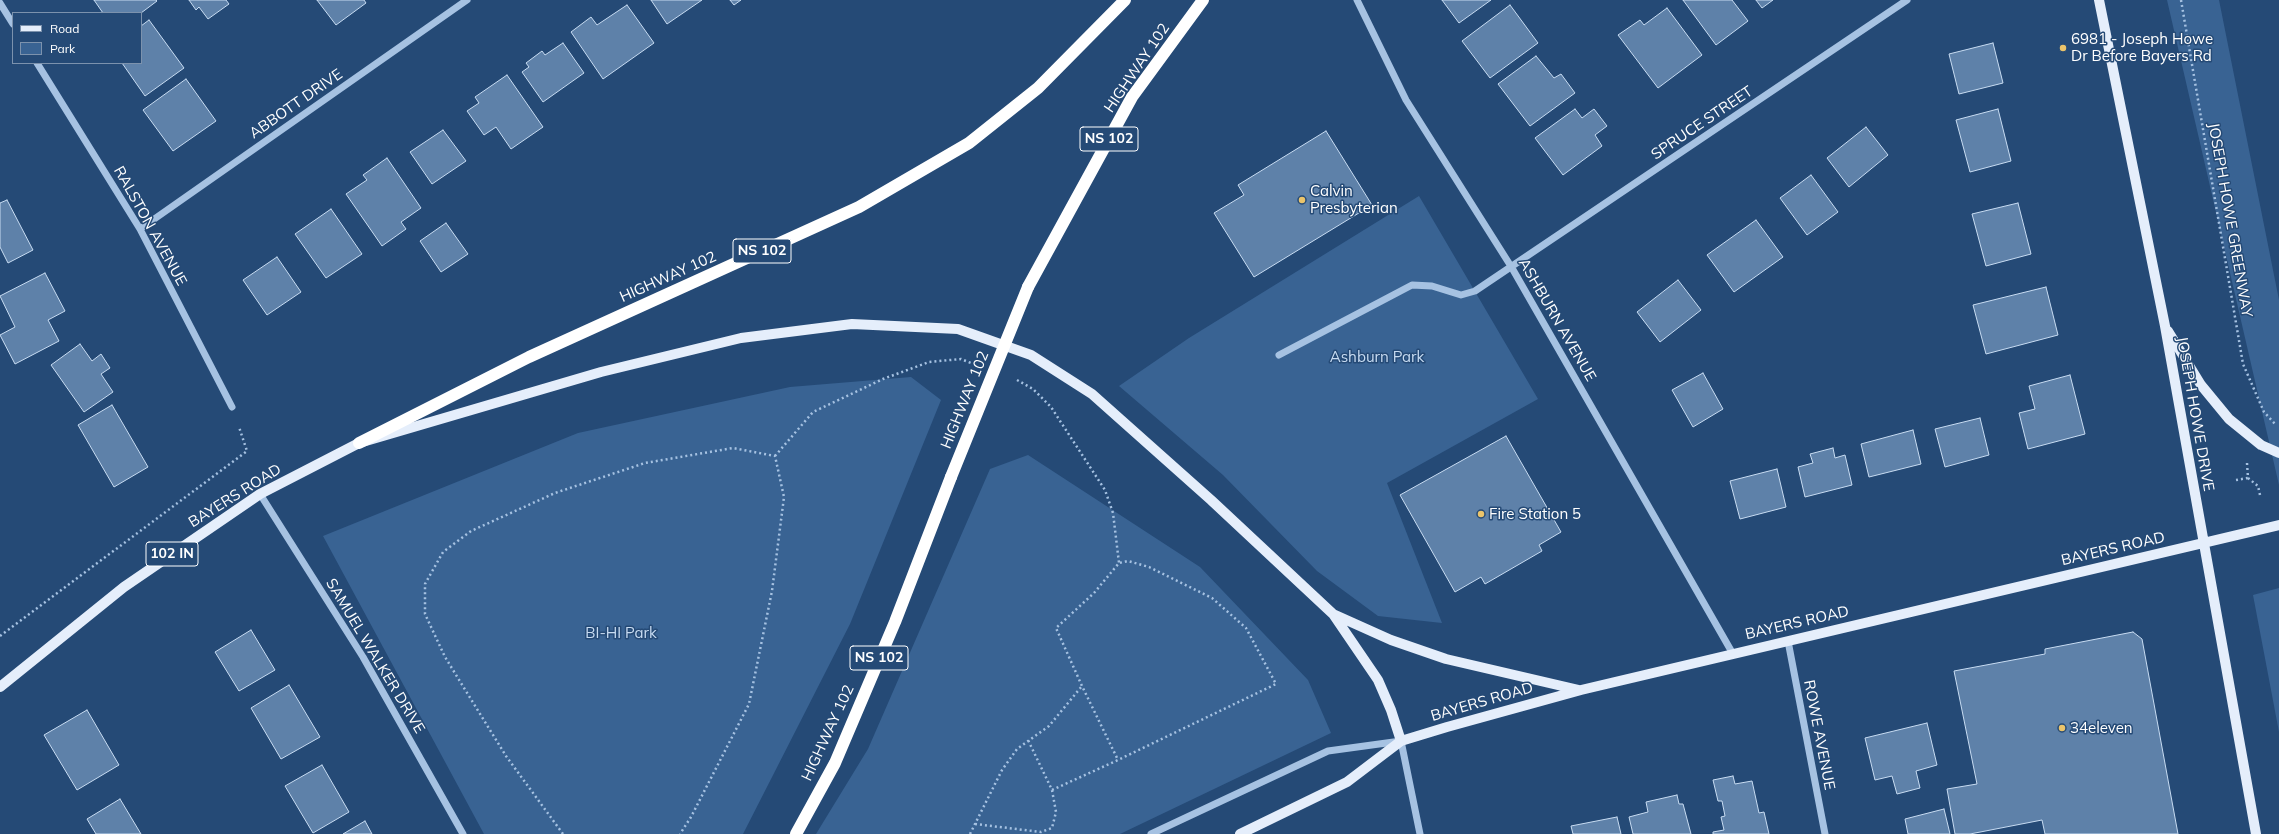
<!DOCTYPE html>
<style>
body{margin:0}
#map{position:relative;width:2279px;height:834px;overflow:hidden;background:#254a76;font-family:Mulish,sans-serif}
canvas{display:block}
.legend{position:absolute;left:12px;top:12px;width:130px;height:52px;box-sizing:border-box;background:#254a76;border:1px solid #7c92ad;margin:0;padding:5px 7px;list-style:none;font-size:12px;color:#fff}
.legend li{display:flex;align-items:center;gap:8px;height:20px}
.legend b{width:20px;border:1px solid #7c92ad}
</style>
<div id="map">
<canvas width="2279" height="834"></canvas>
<ul class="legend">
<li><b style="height:5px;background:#e5eefb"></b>Road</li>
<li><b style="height:11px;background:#396393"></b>Park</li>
</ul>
</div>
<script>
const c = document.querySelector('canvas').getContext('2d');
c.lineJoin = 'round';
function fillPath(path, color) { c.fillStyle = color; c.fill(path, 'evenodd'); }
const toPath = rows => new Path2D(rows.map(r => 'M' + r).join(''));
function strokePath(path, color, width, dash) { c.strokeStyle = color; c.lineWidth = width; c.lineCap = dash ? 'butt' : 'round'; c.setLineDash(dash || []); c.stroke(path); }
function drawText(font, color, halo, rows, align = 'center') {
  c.font = font + ' Mulish,sans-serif'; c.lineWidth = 3; c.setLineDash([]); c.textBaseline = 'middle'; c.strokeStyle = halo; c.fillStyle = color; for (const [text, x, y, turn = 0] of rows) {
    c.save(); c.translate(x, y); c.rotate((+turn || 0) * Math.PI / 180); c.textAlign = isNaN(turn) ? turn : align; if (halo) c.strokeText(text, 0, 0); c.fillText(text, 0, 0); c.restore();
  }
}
fillPath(toPath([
 [2167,0,2219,0,2279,300,2279,485],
 [1419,196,1538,399,1387,483,1442,623,1378,616,1317,571,1223,475,1119,386,1189,338],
 [911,377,941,400,850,624,743,834,484,834,323,536,578,433,790,387],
 [1028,455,1200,567,1308,680,1331,733,1120,834,816,834,868,749,990,469],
 [2279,588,2279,732,2253,595]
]), '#396393');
const building = toPath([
 [94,0,156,0,157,1,141,13,103,13,94,0],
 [189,0,226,0,229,4,208,19,199,7,196,10,189,0],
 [317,0,364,0,366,3,336,25,317,0],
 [651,0,702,0,667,24,651,0],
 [730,0,741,0,734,5,730,0],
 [1442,0,1491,0,1459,23,1442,0],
 [1683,0,1732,0,1748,21,1716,45,1683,0],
 [1756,0,1773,0,1762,8,1756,0],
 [627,5,654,43,603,79,571,32,591,17,597,25,627,5],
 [1510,5,1538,43,1490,78,1462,41,1510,5],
 [1667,8,1702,55,1658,88,1618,35,1640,20,1644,25,1667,8],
 [149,20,184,68,145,96,122,63,141,63,141,26,149,20],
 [563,43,584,73,543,102,522,72,529,67,526,63,542,51,545,55,563,43],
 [1993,43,2003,83,1959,94,1949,54,1993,43],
 [1536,56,1554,78,1561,74,1575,93,1530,126,1498,84,1536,56],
 [507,75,543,127,511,149,496,127,484,135,467,111,479,103,475,97,507,75],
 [186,79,216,121,173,151,143,110,186,79],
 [1575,109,1582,118,1594,109,1607,126,1595,135,1602,146,1563,175,1535,138,1575,109],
 [1998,109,2011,161,1970,172,1956,120,1998,109],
 [1866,127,1888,155,1849,187,1827,158,1866,127],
 [443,130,466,161,432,184,410,152,443,130],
 [1326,131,1372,205,1254,277,1214,213,1244,195,1238,185,1326,131],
 [387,158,421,208,401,222,406,229,382,246,346,194,367,180,363,175,387,158],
 [1811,175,1838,212,1807,235,1780,198,1811,175],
 [7,200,33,250,8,263,0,247,0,203,7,200],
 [2018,203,2031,254,1986,266,1972,214,2018,203],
 [331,209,362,254,326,278,295,234,331,209],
 [1756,220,1783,257,1734,292,1707,255,1756,220],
 [446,223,468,254,441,272,420,241,446,223],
 [277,257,301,292,267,315,243,280,277,257],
 [45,273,65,311,48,320,59,341,15,364,0,335,15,327,0,296,45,273],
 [1678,280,1701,310,1660,342,1637,312,1678,280],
 [2046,287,2058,335,1986,354,1973,305,2046,287],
 [80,344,92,361,101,354,110,368,101,374,113,392,84,412,51,365,80,344],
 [1703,373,1723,409,1693,427,1672,390,1703,373],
 [2070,375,2085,434,2028,449,2019,413,2035,409,2029,386,2070,375],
 [112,405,148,467,114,487,78,425,112,405],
 [1980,418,1989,455,1945,467,1935,429,1980,418],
 [1913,430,1921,464,1869,477,1861,444,1913,430],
 [1506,436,1561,532,1539,545,1542,551,1485,584,1481,577,1455,592,1400,495,1506,436],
 [1833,448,1835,458,1845,455,1852,485,1805,497,1798,467,1813,463,1810,454,1833,448],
 [1777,469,1786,507,1740,519,1730,481,1777,469],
 [251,630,275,670,239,691,215,652,251,630],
 [2133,632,2142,639,2178,834,2045,834,2042,820,1970,834,1955,834,1947,789,1977,784,1954,671,2045,654,2045,649,2133,632],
 [289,685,320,737,281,759,251,708,289,685],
 [87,710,119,765,77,790,44,735,87,710],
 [1927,723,1937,765,1916,771,1920,788,1897,794,1892,776,1875,780,1865,738,1927,723],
 [322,765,349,812,313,833,285,786,322,765],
 [1733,776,1735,784,1752,781,1759,813,1764,812,1769,834,1713,834,1713,832,1724,830,1721,817,1725,816,1722,801,1718,801,1713,780,1733,776],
 [1677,795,1679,804,1683,804,1691,834,1633,834,1629,817,1648,812,1646,802,1677,795],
 [120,799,141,834,96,834,87,819,120,799],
 [1944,809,1950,834,1908,834,1905,819,1944,809],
 [1617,817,1621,834,1573,834,1571,826,1617,817],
 [365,821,372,834,343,834,365,821]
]);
fillPath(building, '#5e81a9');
strokePath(building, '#c8dcf2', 1);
strokePath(toPath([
 [2181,0,2243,364,2264,412,2276,425],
 [1017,380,1033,389,1051,407,1105,490,1113,513,1119,563],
 [775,456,813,412,883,379,929,362,961,359,971,363],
 [2247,463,2248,478,2258,486,2260,495],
 [2236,480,2248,478],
 [0,636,247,451,239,427],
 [1052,790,1118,760,1276,684,1246,628,1212,598,1149,567,1128,561,1119,563,1094,593,1056,628,1082,686,1118,760],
 [975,824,1041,832,1052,828,1056,812,1052,790,1028,740],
 [563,834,506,756,445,657,425,614,425,584,443,552,471,531,555,493,645,463,733,448,775,456,784,497,772,591,749,704,691,817,680,834],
 [970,834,1002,770,1017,749,1049,726,1082,686]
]), '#a6c2e2', 2.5, [2, 3]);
strokePath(toPath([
 [1357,0,1406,100,1512,268,1733,654],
 [0,3,13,24],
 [37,63,140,229,232,407],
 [140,229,467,0],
 [1279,355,1412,285,1432,286,1461,295,1475,291,1907,0],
 [260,494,363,657,463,834],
 [1788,641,1825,834],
 [1151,834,1328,751,1401,741,1420,834]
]), '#a6c2e2', 7);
strokePath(toPath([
 [2099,0,2165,326,2256,834],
 [2168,331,2201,385,2229,419,2261,445,2279,453],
 [1333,614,1391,640,1446,659,1579,690],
 [0,687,124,587,260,494,359,443,601,372,741,338,852,324,958,329,1031,355,1092,394,1211,500,1333,614,1378,680,1391,710,1401,741],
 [1240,834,1347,782,1401,741,1447,727,1581,690,2279,525]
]), '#e5eefb', 10);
strokePath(toPath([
 [1028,287,1132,97,1203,0],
 [359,443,529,357,859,207,969,143,1038,88,1125,0],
 [796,834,835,763,895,622,951,477]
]), '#fff', 12);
strokePath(toPath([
 [951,477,1028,287]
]), '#fff', 12);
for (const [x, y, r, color] of [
 [2063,48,4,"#ebc46b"],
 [1302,200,4,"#ebc46b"],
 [1481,514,4,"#ebc46b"],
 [2062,728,4,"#ebc46b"]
]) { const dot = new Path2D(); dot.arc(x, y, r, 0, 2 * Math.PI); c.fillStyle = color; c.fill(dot); strokePath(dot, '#254a76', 1.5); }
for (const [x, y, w] of [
 [1109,139,58],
 [762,251,58],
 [172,554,52],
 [879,658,58]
]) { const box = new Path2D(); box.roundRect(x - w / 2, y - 12, w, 24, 3); c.fillStyle = '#254a76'; c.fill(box); strokePath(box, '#fff', 1); }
drawText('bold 14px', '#fff', null, [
 ["NS 102",1109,139],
 ["NS 102",762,251],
 ["102 IN",172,554],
 ["NS 102",879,658]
]);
drawText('15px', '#fff', '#254a76', [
 ["6981 - Joseph Howe",2071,39],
 ["Dr Before Bayers Rd",2071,56],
 ["Calvin",1310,191],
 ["Presbyterian",1310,208],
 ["Fire Station 5",1489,514],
 ["34eleven",2070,728]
], 'left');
drawText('15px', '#fff', '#254a76', [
 ["HIGHWAY 102",1137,68,-56],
 ["ABBOTT DRIVE",296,104,-35],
 ["SPRUCE STREET",1702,123,-34],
 ["JOSEPH HOWE GREENWAY",2230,220,80],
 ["RALSTON AVENUE",150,226,61],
 ["HIGHWAY 102",668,277,-24],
 ["ASHBURN AVENUE",1557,320,60],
 ["HIGHWAY 102",965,400,-68],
 ["JOSEPH HOWE DRIVE",2195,414,80],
 ["BAYERS ROAD",235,496,-32],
 ["BAYERS ROAD",2113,549,-13],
 ["BAYERS ROAD",1797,623,-13],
 ["SAMUEL WALKER DRIVE",375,656,59],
 ["BAYERS ROAD",1482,702,-16],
 ["HIGHWAY 102",828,733,-65],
 ["ROWE AVENUE",1819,735,79]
]);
drawText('15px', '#c8dcf2', '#254a76', [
 ["Ashburn Park",1377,357],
 ["BI-HI Park",621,633]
]);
</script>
